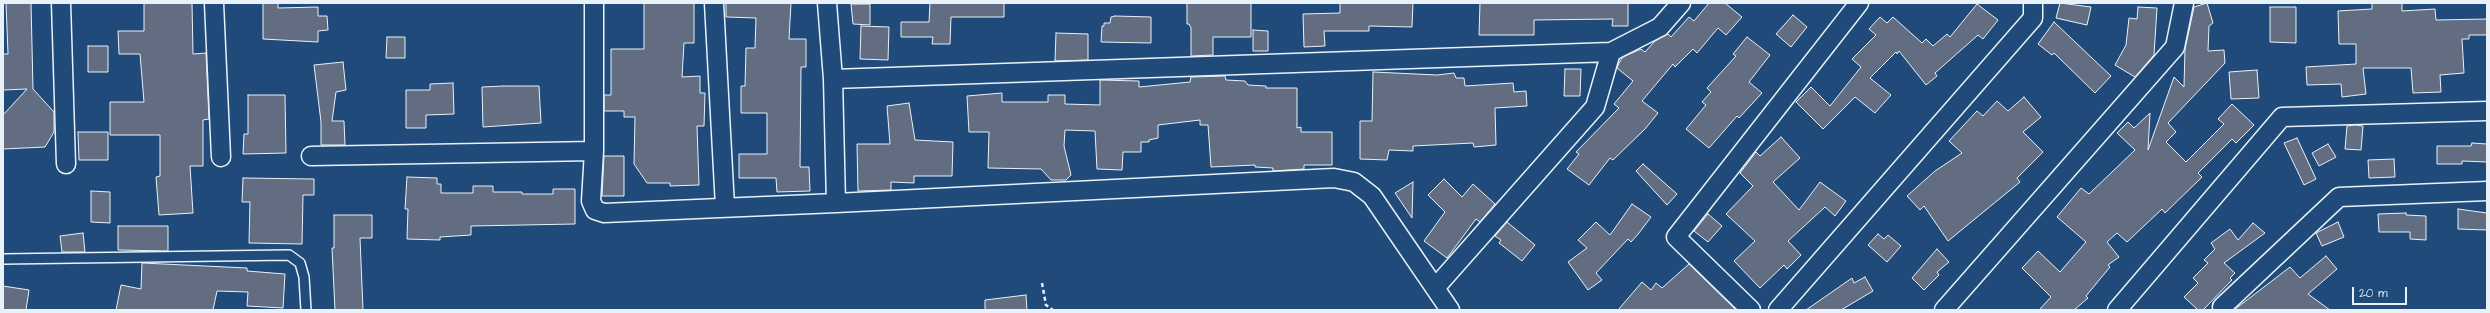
<!DOCTYPE html>
<style>
body{margin:0}
#map{position:relative;width:2490px;height:313px;overflow:hidden;background:#1f4a7a;font-family:"Architects Daughter",sans-serif}
canvas{display:block}
.frame{position:absolute;inset:0;border:4px solid #e8f1f8;pointer-events:none}
.scale{position:absolute;left:2352px;top:287px;width:55px;height:18px;box-sizing:border-box;border:2px solid #e8f1f8;border-top:0;padding-left:5px;font-size:12px;line-height:14px;white-space:nowrap;color:#e8f1f8;-webkit-text-stroke:3px #1f4a7a;paint-order:stroke}
</style>
<div id="map">
<canvas width="2490" height="313"></canvas>
<div class="frame"></div>
<div class="scale">20 m</div>
</div>
<script>
const c = document.querySelector('canvas').getContext('2d');
c.lineJoin = 'round';
function fillPath(path, color) { c.fillStyle = color; c.fill(path, 'evenodd'); }
const toPath = rows => new Path2D(rows.map(r => 'M' + r).join(''));
function strokePath(path, color, width, dash) { c.strokeStyle = color; c.lineWidth = width; c.lineCap = dash ? 'butt' : 'round'; c.setLineDash(dash || []); c.stroke(path); }
const building = toPath([
 [6,3,31,3,33,89,54,112,54,132,45,147,3,149,3,115,27,89,3,90,3,54,8,54,6,3],
 [144,3,192,3,193,54,206,53,209,119,203,120,203,166,190,166,193,213,159,215,156,177,160,176,160,135,110,135,110,102,144,102,140,54,119,54,118,31,144,31,144,3],
 [263,3,278,3,278,8,318,7,318,16,327,16,328,30,318,31,318,42,263,39,263,3],
 [644,3,694,3,694,43,684,43,682,77,700,76,700,93,705,93,704,126,697,126,699,185,670,186,670,183,647,183,634,164,635,117,624,117,624,111,604,111,604,95,611,95,611,49,644,49,644,3],
 [726,3,791,3,789,39,806,39,806,67,801,67,800,167,809,167,810,191,777,192,776,178,739,178,739,154,767,154,767,113,741,113,741,86,745,86,746,48,755,48,756,18,726,17,726,3],
 [930,3,1004,3,1004,17,951,17,950,44,932,44,933,37,901,37,901,22,929,22,930,3],
 [1187,3,1251,3,1251,37,1213,37,1213,55,1191,56,1191,28,1189,24,1187,24,1187,3],
 [1340,3,1413,3,1412,27,1369,26,1369,31,1324,31,1325,46,1304,47,1303,14,1340,13,1340,3],
 [1480,3,1628,3,1628,26,1612,26,1613,19,1534,20,1534,35,1479,35,1480,3],
 [1709,3,1725,3,1742,17,1726,35,1718,28,1697,53,1693,49,1675,67,1673,64,1642,101,1658,113,1645,129,1613,160,1610,158,1589,185,1567,169,1579,154,1576,152,1619,108,1614,104,1633,81,1617,68,1619,63,1623,57,1641,49,1645,52,1655,41,1668,34,1671,37,1689,17,1694,21,1709,3],
 [2060,3,2091,7,2087,25,2056,18,2060,3],
 [2207,3,2213,23,2209,26,2208,51,2224,50,2225,63,2168,123,2176,132,2166,142,2186,162,2224,124,2218,119,2232,104,2254,125,2236,143,2232,139,2198,173,2202,177,2165,213,2162,209,2127,242,2117,233,2107,242,2119,257,2108,265,2110,267,2086,296,2088,298,2074,310,2039,310,2051,297,2022,268,2038,251,2060,272,2086,242,2057,217,2081,188,2089,194,2135,150,2117,133,2128,122,2134,128,2150,113,2148,150,2174,77,2184,87,2185,49,2194,7,2207,3],
 [2372,3,2402,3,2402,11,2435,9,2436,20,2487,19,2487,35,2469,35,2469,39,2462,39,2464,73,2440,75,2441,92,2413,93,2411,68,2363,68,2366,94,2342,97,2341,84,2307,85,2306,67,2356,64,2356,44,2339,44,2338,11,2372,9,2372,3],
 [851,4,870,4,870,25,853,24,851,4],
 [1977,4,1998,20,1983,39,1978,35,1935,73,1937,76,1926,85,1899,51,1897,54,1896,52,1870,78,1891,95,1875,113,1855,97,1823,129,1796,102,1811,87,1830,106,1861,67,1852,59,1876,35,1869,29,1880,17,1887,23,1893,17,1922,43,1926,39,1933,46,1947,34,1950,37,1977,4],
 [2138,7,2157,8,2154,55,2135,77,2115,65,2126,45,2129,18,2137,19,2138,7],
 [2270,7,2296,7,2296,43,2270,42,2270,7],
 [1793,15,1807,27,1791,47,1776,34,1793,15],
 [1115,16,1151,17,1151,43,1101,42,1102,26,1104,26,1104,23,1110,23,1111,17,1115,16],
 [2054,22,2111,76,2095,93,2054,53,2052,55,2038,44,2054,22],
 [861,26,889,27,888,60,860,59,861,26],
 [1253,30,1268,31,1268,51,1253,51,1253,30],
 [1056,33,1088,34,1088,60,1055,61,1056,33],
 [387,37,405,37,405,58,386,58,387,37],
 [1747,37,1770,55,1749,82,1762,93,1739,118,1737,116,1709,148,1686,129,1706,105,1702,102,1711,92,1707,88,1736,56,1733,54,1747,37],
 [88,46,108,46,108,72,88,72,88,46],
 [343,62,346,90,336,92,332,121,344,121,345,145,321,145,321,122,314,65,343,62],
 [1565,69,1581,69,1580,96,1564,96,1565,69],
 [2257,70,2259,98,2231,99,2229,72,2257,70],
 [1373,72,1437,75,1454,73,1456,78,1464,78,1465,86,1513,83,1514,92,1526,91,1527,106,1495,108,1496,145,1474,147,1473,143,1413,146,1413,151,1389,150,1387,160,1360,159,1360,121,1372,121,1373,72],
 [1225,76,1226,80,1245,81,1248,85,1266,86,1266,88,1297,88,1297,128,1301,127,1301,132,1332,132,1332,165,1304,165,1304,169,1273,171,1273,168,1255,167,1255,165,1211,167,1208,125,1200,125,1200,120,1158,125,1158,138,1149,140,1149,142,1141,142,1141,152,1123,152,1122,170,1097,169,1095,131,1065,130,1064,146,1071,175,1066,180,1051,180,1041,169,988,168,989,132,969,132,967,96,1002,93,1002,102,1048,102,1048,95,1065,95,1065,104,1100,105,1100,80,1139,81,1139,87,1190,82,1191,77,1225,76],
 [453,83,454,114,426,115,426,128,406,128,406,90,430,90,430,84,453,83],
 [504,86,539,86,541,123,483,127,482,87,504,86],
 [248,95,285,95,286,153,243,154,244,134,248,134,248,95],
 [2024,97,2041,117,2023,132,2043,152,2017,178,2020,182,1948,241,1924,206,1920,210,1907,196,1935,171,1962,153,1949,141,1977,111,1983,116,1997,101,2008,111,2024,97],
 [909,103,915,140,953,142,952,176,914,176,914,183,891,182,891,190,858,191,857,144,890,144,887,106,909,103],
 [2355,125,2363,126,2361,150,2345,149,2347,126,2355,125],
 [78,132,108,132,108,160,79,160,78,132],
 [1781,137,1800,158,1773,182,1799,210,1820,182,1846,201,1835,216,1825,207,1788,241,1801,255,1787,269,1784,265,1760,288,1734,261,1755,241,1726,214,1753,186,1740,173,1756,152,1760,156,1781,137],
 [2297,138,2316,179,2304,185,2284,143,2297,138],
 [2472,143,2487,144,2487,162,2462,161,2462,164,2437,164,2437,146,2471,146,2472,143],
 [2328,144,2336,157,2319,166,2312,153,2328,144],
 [604,156,624,156,624,196,602,196,604,156],
 [2394,159,2395,177,2369,178,2368,160,2394,159],
 [1643,164,1677,194,1667,205,1636,171,1643,164],
 [407,177,437,178,437,184,441,184,441,193,473,193,473,186,493,186,493,192,522,192,522,194,553,194,553,189,575,189,575,224,471,226,471,235,440,237,440,240,407,239,408,209,405,209,407,177],
 [243,178,314,179,314,195,303,195,302,244,249,243,250,202,242,202,243,178],
 [1444,179,1462,197,1473,184,1495,204,1480,222,1476,219,1447,258,1424,241,1445,212,1428,195,1444,179],
 [1413,182,1412,218,1395,193,1413,182],
 [91,191,110,192,110,223,91,222,91,191],
 [1632,204,1651,217,1639,233,1631,242,1628,239,1596,273,1602,280,1588,290,1568,262,1587,248,1578,240,1596,222,1610,235,1632,204],
 [2458,209,2487,213,2487,230,2458,229,2458,209],
 [2406,213,2406,215,2426,216,2426,240,2410,239,2410,232,2379,232,2378,214,2406,213],
 [1708,214,1722,226,1708,242,1694,231,1708,214],
 [334,215,372,215,372,238,360,238,363,310,335,310,332,248,334,248,334,215],
 [1507,222,1535,245,1522,261,1499,243,1501,240,1495,236,1507,222],
 [2338,222,2344,237,2322,246,2316,233,2338,222],
 [2253,223,2265,233,2224,263,2235,273,2230,278,2232,280,2203,310,2198,310,2184,297,2198,283,2193,278,2208,263,2204,260,2215,249,2211,243,2230,229,2238,240,2253,223],
 [118,226,168,226,168,251,118,250,118,226],
 [83,233,85,252,62,252,60,236,83,233],
 [1878,234,1884,239,1888,235,1901,246,1887,262,1868,245,1878,234],
 [1937,249,1949,262,1937,272,1939,275,1924,290,1912,278,1937,249],
 [2326,256,2337,269,2308,294,2330,310,2234,310,2290,267,2300,278,2326,256],
 [142,263,247,268,247,271,285,274,283,308,247,306,248,292,217,291,213,310,116,310,121,285,141,289,142,263],
 [1689,264,1736,310,1618,310,1642,282,1651,290,1656,283,1662,288,1689,264],
 [1865,277,1873,291,1841,310,1806,310,1852,278,1854,283,1865,277],
 [3,286,29,290,26,310,3,310,3,286],
 [1026,295,1027,310,985,310,985,300,1026,295]
]);
fillPath(building, '#636d82');
strokePath(building, '#e8f1f8', 1);
const lane = toPath([
 [3,259,289,255,300,263,304,277,306,310]
]);
const street = toPath([
 [61,3,66,164],
 [214,3,221,157],
 [594,3,594,151,591,201,595,210,604,213,836,203,1334,178,1354,182,1372,196,1450,310],
 [714,3,725,207],
 [827,3,833,79,836,203],
 [833,79,1611,52],
 [311,156,594,151],
 [1435,288,1595,107,1611,52,1660,27,1681,3],
 [2222,307,2339,197,2487,191],
 [1751,310,1676,237,1859,3],
 [1778,310,2033,18,2033,3],
 [1944,310,2175,47,2184,3],
 [2117,310,2282,117,2487,111]
]);
strokePath(lane, '#e8f1f8', 12);
strokePath(street, '#e8f1f8', 21);
strokePath(toPath([
 [1042,283,1046,305,1053,310]
]), '#e8f1f8', 2.5, [4, 3]);
strokePath(lane, '#1f4a7a', 9);
strokePath(street, '#1f4a7a', 18);
</script>
